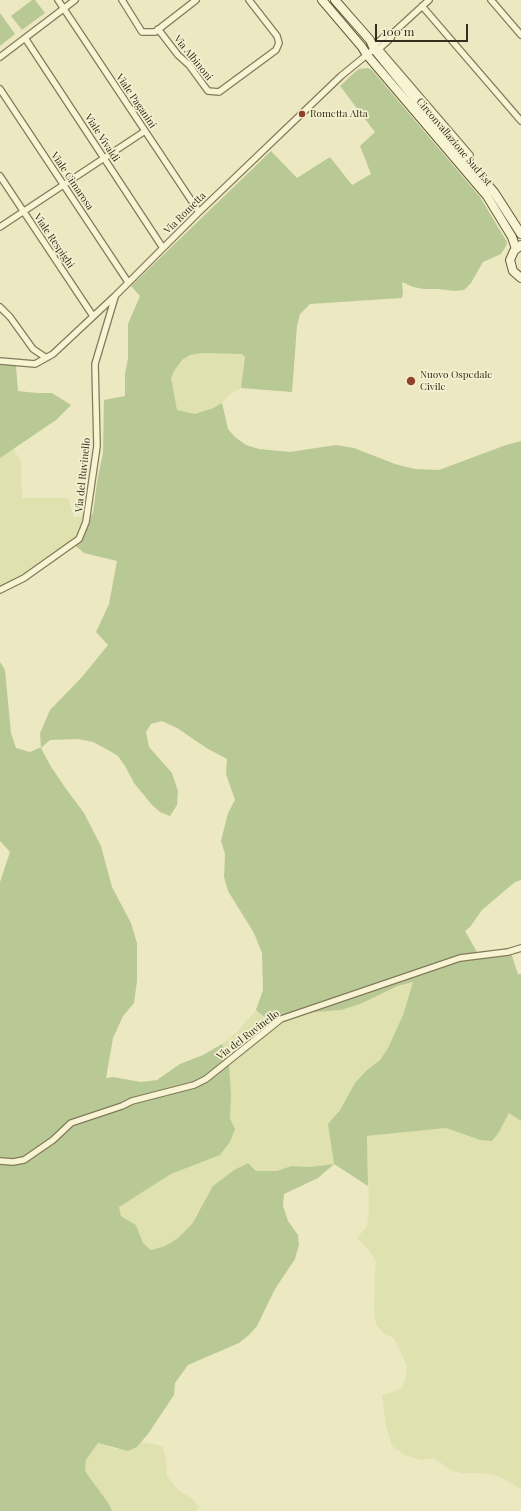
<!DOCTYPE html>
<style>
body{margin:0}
#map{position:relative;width:521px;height:1511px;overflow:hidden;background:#ece8c1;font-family:"Playfair Display",serif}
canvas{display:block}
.scale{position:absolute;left:375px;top:24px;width:93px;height:18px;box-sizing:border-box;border:2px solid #352d1d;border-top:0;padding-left:5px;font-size:12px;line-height:14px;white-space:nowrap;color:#352d1d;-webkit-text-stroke:3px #f4f1d0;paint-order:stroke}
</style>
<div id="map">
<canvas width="521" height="1511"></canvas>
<div class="scale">100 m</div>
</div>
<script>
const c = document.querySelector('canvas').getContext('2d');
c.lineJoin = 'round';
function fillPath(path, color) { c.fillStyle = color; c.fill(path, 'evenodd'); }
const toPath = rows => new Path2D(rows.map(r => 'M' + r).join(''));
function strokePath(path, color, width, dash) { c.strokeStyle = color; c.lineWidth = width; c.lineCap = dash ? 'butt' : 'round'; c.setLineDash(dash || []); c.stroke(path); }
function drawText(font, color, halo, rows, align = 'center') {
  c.font = font + ' "Playfair Display",serif'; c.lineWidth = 3.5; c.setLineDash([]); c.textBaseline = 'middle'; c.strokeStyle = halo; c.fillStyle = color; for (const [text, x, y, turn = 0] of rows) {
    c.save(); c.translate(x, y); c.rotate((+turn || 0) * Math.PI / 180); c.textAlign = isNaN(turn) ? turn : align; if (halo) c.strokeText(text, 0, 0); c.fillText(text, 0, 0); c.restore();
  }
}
fillPath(toPath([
 [202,353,242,354,245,357,241,388,229,395,222,403,203,412,195,414,177,410,171,378,172,374,182,360,190,355],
 [13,448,21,462,22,498,68,498,74,518,93,513,81,536,51,559,0,589,0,458],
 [413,981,403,1015,388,1048,380,1060,367,1070,345,1100,340,1110,328,1124,334,1164,309,1167,291,1166,277,1171,256,1171,248,1163,234,1170,197,1213,192,1224,178,1238,165,1246,151,1250,143,1243,136,1225,121,1216,118,1207,171,1174,220,1155,235,1129,230,1118,231,1094,229,1063,222,1044,238,1031,256,1010,274,1024,306,1013,341,1010],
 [509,1113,521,1121,521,1489,499,1476,483,1473,461,1473,451,1470,434,1458,421,1460,405,1455,392,1446,386,1425,382,1395,396,1391,403,1386,406,1376,407,1366,394,1338,383,1333,376,1325,374,1312,375,1275,376,1261,368,1249,357,1238,367,1226,369,1208,367,1136,446,1128,480,1140,499,1132],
 [141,1442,163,1446,166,1461,167,1476,178,1490,191,1498,199,1507,196,1511,112,1511,109,1504,85,1471,85,1460,98,1443,116,1449,137,1447]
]), '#dfe1af');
fillPath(toPath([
 [32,0,35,0,45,13,22,30,11,16],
 [0,13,15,34,0,46],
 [368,68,372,70,480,197,507,242,506,246,501,254,483,262,471,283,464,290,454,291,438,289,424,289,413,287,402,282,403,292,402,298,310,304,300,314,297,326,292,392,241,388,245,357,242,354,202,353,190,355,182,360,174,371,171,378,177,410,195,414,213,408,222,403,228,429,235,437,246,445,259,449,290,452,336,445,354,448,395,464,415,469,439,470,506,445,521,441,521,880,515,882,482,910,470,927,465,931,481,959,511,953,518,974,521,974,521,1121,509,1113,499,1132,492,1141,480,1140,446,1128,367,1136,368,1186,334,1164,318,1178,284,1194,283,1206,288,1221,298,1235,299,1245,295,1259,275,1289,257,1326,249,1335,239,1343,188,1365,175,1383,174,1395,148,1434,137,1447,128,1451,98,1443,86,1460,85,1471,109,1504,112,1511,0,1511,0,882,10,852,0,841,0,662,5,670,11,733,16,748,30,752,41,747,40,733,50,710,82,677,108,645,96,632,109,604,117,561,84,553,72,543,81,536,93,513,97,482,103,453,104,400,125,396,125,374,128,358,128,324,140,296,131,286,271,151,297,178,330,157,352,185,371,174,360,146,375,132,340,86,355,72,359,69],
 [162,721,177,728,208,749,227,759,226,774,235,800,228,813,221,841,225,854,224,877,228,891,254,933,262,953,263,990,256,1010,273,1024,306,1013,341,1010,360,1004,398,986,413,982,403,1015,388,1048,380,1060,367,1070,355,1083,340,1110,328,1124,334,1164,309,1167,291,1166,277,1171,256,1171,248,1163,234,1170,213,1186,192,1224,178,1238,165,1246,151,1250,143,1243,136,1225,121,1216,119,1207,171,1174,220,1155,230,1142,235,1129,230,1118,231,1094,229,1063,222,1044,203,1055,180,1064,157,1080,141,1082,113,1077,106,1078,113,1038,123,1016,134,1003,137,981,137,943,131,923,112,887,101,846,84,813,64,786,50,765,41,748,50,740,78,739,93,742,108,750,118,756,125,766,134,783,152,805,160,812,170,816,177,805,178,791,172,773,149,747,146,732,151,724],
 [0,365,16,366,18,391,37,393,52,393,71,405,56,420,0,458]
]), '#b9c996');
const minor = toPath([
 [58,0,199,212],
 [122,0,142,32,155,32,196,0],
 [491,0,521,35],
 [422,6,521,121],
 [158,29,178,55,189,65,208,91,219,92,276,50,279,43,277,36,249,0],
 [25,38,163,248],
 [374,49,376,44,388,33,393,33],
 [379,49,470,155,469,162],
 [0,57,75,0],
 [0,89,128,282],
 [0,176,93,316],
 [0,227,145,131],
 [0,307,10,317,33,349,45,357],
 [0,361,35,364,53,354,115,296,199,212,341,76,374,49,379,49,391,38,393,33,429,0],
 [0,590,24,578,79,539,86,522,97,446,95,364,115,297],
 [0,1161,13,1162,24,1160,53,1140,71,1123,122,1106,132,1101,194,1085,206,1079,281,1019,460,958,508,952,521,948]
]);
const secondary = toPath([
 [322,0,362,47,367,55,487,196,512,237,516,249],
 [335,0,370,40,374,49,414,98,494,192,521,234],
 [521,245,514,251,510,260,513,271,521,278]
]);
strokePath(minor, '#847959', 8);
strokePath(secondary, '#665a3d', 10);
strokePath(minor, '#f7f4d4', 5.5);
strokePath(secondary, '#f7f4d4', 8);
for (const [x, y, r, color] of [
 [302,114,4,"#91402c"],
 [411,381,5,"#91402c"]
]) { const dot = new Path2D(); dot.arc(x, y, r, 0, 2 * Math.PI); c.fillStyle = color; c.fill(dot); strokePath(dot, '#f4f1d0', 1.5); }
drawText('10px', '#352d1d', '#f4f1d0', [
 ["Via Albinoni",193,58,51],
 ["Viale Paganini",136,101,56],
 ["Viale Vivaldi",102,138,57],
 ["Circonvallazione Sud Est",454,142,50],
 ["Viale Cimarosa",72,181,56],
 ["Via Rometta",185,213,-45],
 ["Viale Respighi",54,241,56],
 ["Via del Ruvinello",83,475,-84],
 ["Via del Ruvinello",248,1035,-37]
]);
drawText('10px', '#352d1d', '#f4f1d0', [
 ["Rometta Alta",310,114],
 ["Nuovo Ospedale",420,375],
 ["Civile",420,387]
], 'left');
</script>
